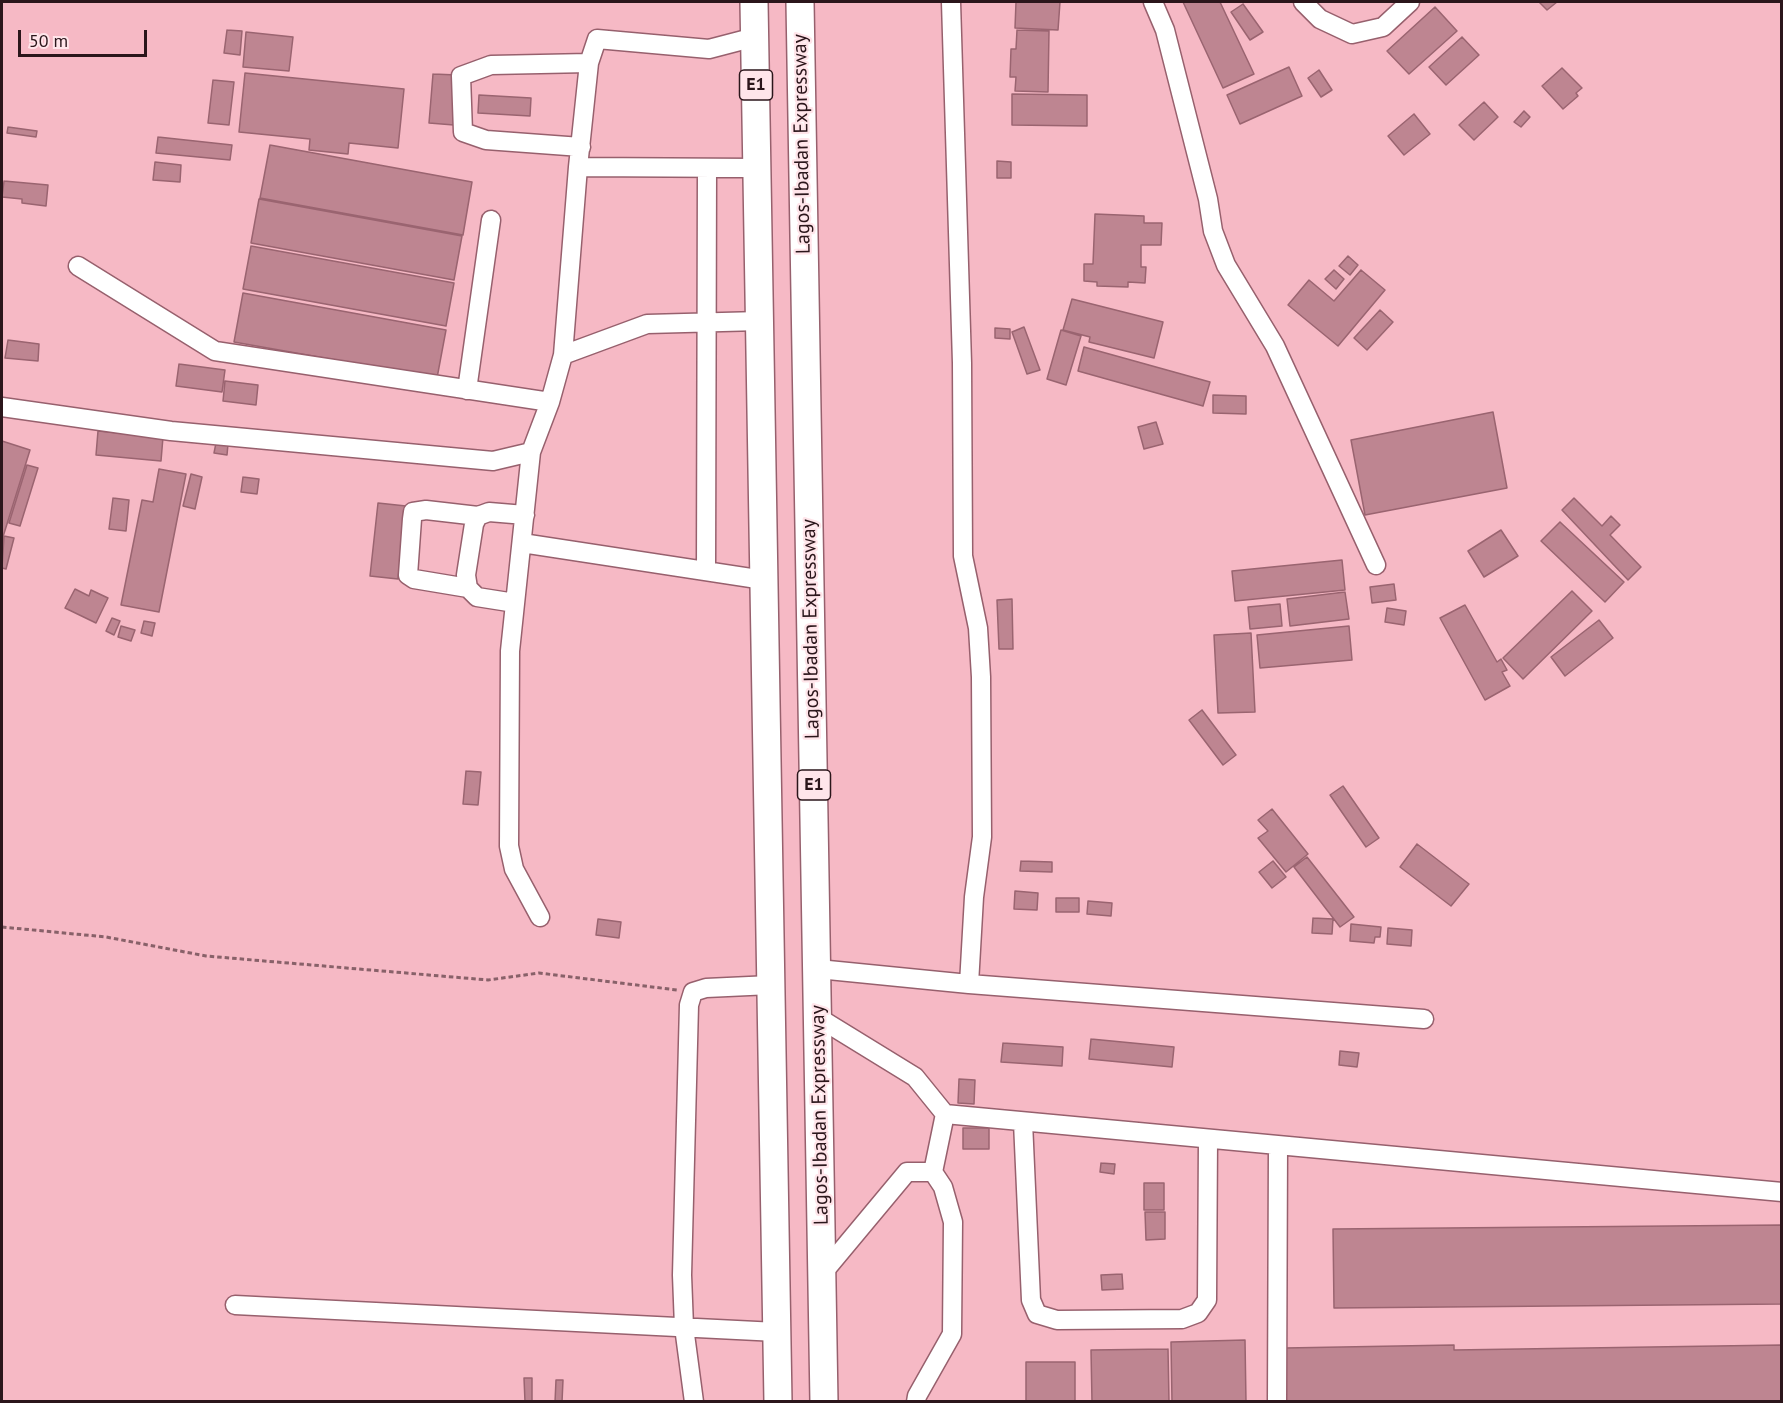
<!DOCTYPE html>
<style>
body{margin:0}
#map{position:relative;width:1783px;height:1403px;overflow:hidden;background:#f6b9c5;font-family:"PT Sans",sans-serif}
canvas{display:block}
.frame{position:absolute;inset:0;border:3px solid #2b161b;pointer-events:none}
.scale{position:absolute;left:18px;top:30px;width:129px;height:27px;box-sizing:border-box;border:3px solid #2b161b;border-top:0;padding-left:8px;font-size:18px;line-height:21px;white-space:nowrap;color:#2b161b;-webkit-text-stroke:4px #ffe5ea;paint-order:stroke}
</style>
<div id="map">
<canvas width="1783" height="1403"></canvas>
<div class="frame"></div>
<div class="scale">50 m</div>
</div>
<script>
const c = document.querySelector('canvas').getContext('2d');
c.lineJoin = 'round';
function fillPath(path, color) { c.fillStyle = color; c.fill(path, 'evenodd'); }
const toPath = rows => new Path2D(rows.map(r => 'M' + r).join(''));
function strokePath(path, color, width, dash) { c.strokeStyle = color; c.lineWidth = width; c.lineCap = dash ? 'butt' : 'round'; c.setLineDash(dash || []); c.stroke(path); }
function drawText(font, color, halo, rows, align = 'center') {
  c.font = font + ' "PT Sans",sans-serif'; c.lineWidth = 4.5; c.setLineDash([]); c.textBaseline = 'middle'; c.strokeStyle = halo; c.fillStyle = color; for (const [text, x, y, turn = 0] of rows) {
    c.save(); c.translate(x, y); c.rotate((+turn || 0) * Math.PI / 180); c.textAlign = isNaN(turn) ? turn : align; if (halo) c.strokeText(text, 0, 0); c.fillText(text, 0, 0); c.restore();
  }
}
const building = toPath([
 [1016,2,1060,2,1058,30,1015,28,1016,2],
 [1183,2,1220,2,1254,74,1223,88,1183,2],
 [1539,2,1557,2,1547,10,1539,2],
 [1243,4,1263,32,1250,40,1231,12,1243,4],
 [1435,7,1457,31,1409,74,1387,51,1435,7],
 [227,30,242,31,240,55,224,53,227,30],
 [1017,30,1049,31,1048,92,1015,91,1016,77,1010,77,1011,49,1016,49,1017,30],
 [246,32,293,37,289,71,243,67,246,32],
 [1462,37,1479,55,1446,85,1429,67,1462,37],
 [1289,67,1302,96,1240,124,1227,95,1289,67],
 [1562,68,1582,88,1576,93,1578,96,1563,109,1542,86,1562,68],
 [1319,70,1332,90,1321,97,1308,78,1319,70],
 [245,73,404,89,398,148,349,143,348,154,309,150,310,139,239,132,245,73],
 [433,74,457,75,454,125,429,123,433,74],
 [213,80,234,82,229,125,208,123,213,80],
 [1012,94,1087,95,1087,126,1012,125,1012,94],
 [479,95,531,98,530,116,478,113,479,95],
 [1484,102,1498,117,1474,140,1459,125,1484,102],
 [1524,111,1530,117,1521,127,1514,122,1524,111],
 [1414,114,1430,134,1404,155,1388,136,1414,114],
 [8,127,37,131,36,137,7,133,8,127],
 [158,137,232,145,230,160,156,153,158,137],
 [270,145,472,182,463,235,260,198,270,145],
 [997,161,1011,162,1011,178,997,178,997,161],
 [155,162,181,165,180,182,153,180,155,162],
 [4,181,48,185,46,206,22,203,22,199,2,197,4,181],
 [259,199,462,236,454,280,251,243,259,199],
 [1095,214,1144,216,1144,223,1162,223,1161,245,1141,245,1141,267,1146,267,1145,283,1128,282,1128,287,1097,286,1097,282,1084,281,1084,264,1093,264,1095,214],
 [251,246,454,283,446,326,243,289,251,246],
 [1348,256,1358,265,1350,275,1339,266,1348,256],
 [1334,270,1344,279,1336,289,1325,279,1334,270],
 [1361,270,1385,290,1338,346,1288,305,1309,280,1334,301,1361,270],
 [243,293,446,330,437,378,234,342,243,293],
 [1072,299,1163,322,1154,358,1089,342,1090,337,1063,330,1072,299],
 [1380,310,1393,322,1367,350,1354,338,1380,310],
 [1024,327,1040,370,1027,374,1012,332,1024,327],
 [995,328,1010,329,1010,339,995,338,995,328],
 [1061,330,1081,336,1066,385,1047,379,1061,330],
 [8,340,39,344,38,361,5,358,8,340],
 [1084,347,1210,382,1203,406,1078,371,1084,347],
 [179,364,225,370,222,392,176,386,179,364],
 [225,381,258,385,256,405,223,401,225,381],
 [1213,395,1246,396,1246,414,1213,413,1213,395],
 [1493,412,1507,488,1365,515,1351,440,1493,412],
 [1156,422,1163,444,1144,449,1138,427,1156,422],
 [98,431,163,437,161,461,96,455,98,431],
 [2,441,30,450,2,540,2,441],
 [216,443,228,444,227,455,214,453,216,443],
 [27,465,38,468,20,526,9,523,27,465],
 [159,469,186,474,159,612,121,605,142,500,153,502,159,469],
 [191,474,202,477,195,509,183,506,191,474],
 [243,477,259,479,257,494,241,492,243,477],
 [113,498,129,500,126,531,109,529,113,498],
 [1574,498,1602,526,1611,516,1620,525,1610,535,1641,567,1628,580,1562,510,1574,498],
 [378,503,406,506,398,579,370,576,378,503],
 [1560,522,1624,582,1605,602,1541,541,1560,522],
 [1501,530,1518,556,1484,577,1468,551,1501,530],
 [4,536,14,538,6,569,2,568,4,536],
 [1342,560,1345,590,1235,601,1232,571,1342,560],
 [1394,584,1396,600,1372,603,1370,587,1394,584],
 [75,589,89,596,91,590,108,598,96,623,65,608,75,589],
 [1572,591,1592,611,1523,679,1503,658,1572,591],
 [1345,592,1349,619,1290,626,1287,599,1345,592],
 [1012,599,1013,649,999,649,997,600,1012,599],
 [1280,604,1282,626,1250,629,1248,607,1280,604],
 [1465,605,1497,662,1501,659,1507,670,1502,672,1510,686,1485,700,1440,618,1465,605],
 [1387,608,1406,611,1404,625,1385,622,1387,608],
 [112,618,120,621,114,635,106,631,112,618],
 [1599,620,1613,638,1565,676,1551,657,1599,620],
 [144,621,155,623,152,636,141,633,144,621],
 [121,626,135,630,131,641,118,637,121,626],
 [1349,626,1352,660,1260,668,1257,635,1349,626],
 [1251,633,1255,712,1218,713,1214,635,1251,633],
 [1202,710,1236,755,1223,765,1189,720,1202,710],
 [466,771,481,772,478,805,463,804,466,771],
 [1343,786,1379,838,1366,847,1330,795,1343,786],
 [1272,809,1308,854,1286,872,1258,838,1268,831,1258,820,1272,809],
 [1417,844,1469,884,1451,906,1400,867,1417,844],
 [1307,857,1354,917,1340,927,1294,867,1307,857],
 [1021,861,1052,862,1052,872,1020,871,1021,861],
 [1273,861,1286,877,1272,888,1259,872,1273,861],
 [1015,891,1038,893,1037,910,1014,909,1015,891],
 [1056,898,1079,898,1079,912,1056,912,1056,898],
 [1088,901,1112,903,1111,916,1087,914,1088,901],
 [1313,918,1333,919,1332,934,1312,933,1313,918],
 [598,919,621,922,619,938,596,935,598,919],
 [1351,924,1381,927,1380,937,1375,937,1374,943,1350,941,1351,924],
 [1388,928,1412,930,1411,946,1387,944,1388,928],
 [1091,1039,1174,1047,1172,1067,1089,1059,1091,1039],
 [1003,1043,1063,1047,1062,1066,1001,1062,1003,1043],
 [1340,1051,1359,1053,1357,1067,1339,1065,1340,1051],
 [959,1079,975,1080,974,1104,958,1103,959,1079],
 [963,1128,989,1128,989,1149,963,1149,963,1128],
 [1101,1163,1115,1164,1114,1174,1100,1172,1101,1163],
 [1144,1183,1164,1183,1164,1210,1144,1210,1144,1183],
 [1145,1212,1165,1212,1165,1239,1146,1240,1145,1212],
 [1782,1225,1782,1304,1334,1308,1333,1229,1782,1225],
 [1122,1274,1123,1289,1102,1290,1101,1275,1122,1274],
 [1245,1340,1246,1402,1172,1402,1171,1342,1245,1340],
 [1454,1345,1454,1350,1782,1345,1782,1402,1286,1402,1285,1348,1454,1345],
 [1168,1349,1169,1402,1092,1402,1091,1350,1168,1349],
 [1026,1362,1075,1362,1075,1402,1026,1402,1026,1362],
 [524,1378,532,1378,532,1402,525,1402,524,1378],
 [556,1380,563,1380,562,1402,555,1402,556,1380]
]);
fillPath(building, '#be8591');
strokePath(building, '#9a6470', 1.5);
const minor = toPath([
 [1153,2,1165,30,1208,199,1213,231,1226,265,1275,346,1376,565],
 [1303,2,1320,19,1352,34,1383,27,1410,2],
 [581,147,486,140,463,132,461,76,491,65,589,63],
 [578,167,758,168],
 [78,266,215,351,550,402],
 [563,355,647,324,760,321],
 [467,390,491,220],
 [2,407,171,431,493,461,531,452,550,402,563,355,578,167,589,63,597,39,709,49,755,37],
 [531,452,510,651,509,846,514,869,540,917],
 [522,543,764,580],
 [706,571,707,168],
 [468,588,414,579,408,575,412,519,413,512,426,510,478,516],
 [515,603,477,597,468,588,466,575,474,524,478,516,489,512,525,515],
 [818,969,969,984,974,897,982,837,981,677,978,628,963,556,962,363,951,2],
 [969,984,1424,1019],
 [819,1018,915,1077,945,1114,1782,1192],
 [1023,1122,1031,1300,1037,1314,1057,1320,1182,1319,1198,1313,1207,1300,1208,1139],
 [822,1274,907,1172,933,1172,945,1114],
 [235,1305,777,1332],
 [694,1402,684,1327,682,1275,689,1005,693,992,706,988,771,985],
 [916,1402,917,1396,952,1334,953,1222,943,1187,933,1172],
 [1277,1402,1278,1146]
]);
const highway = toPath([
 [754,2,778,1402],
 [800,2,824,1402]
]);
strokePath(minor, '#97606d', 21);
strokePath(highway, '#97606d', 30);
strokePath(toPath([
 [2,927,106,937,206,956,488,980,539,973,677,990]
]), '#886169', 3, [4.5, 3]);
strokePath(minor, '#fff', 18);
strokePath(highway, '#fff', 27);
for (const [x, y, w] of [
 [756,85,33],
 [814,785,33]
]) { const box = new Path2D(); box.roundRect(x - w / 2, y - 15, w, 30, 4.5); c.fillStyle = '#ffe5ea'; c.fill(box); strokePath(box, '#2b161b', 1.5); }
drawText('bold 18px', '#2b161b', null, [
 ["E1",756,85],
 ["E1",814,785]
]);
drawText('20px', '#2b161b', '#ffe5ea', [
 ["Lagos-Ibadan Expressway",802,144,-91],
 ["Lagos-Ibadan Expressway",811,629,-91],
 ["Lagos-Ibadan Expressway",820,1115,-91]
]);
</script>
